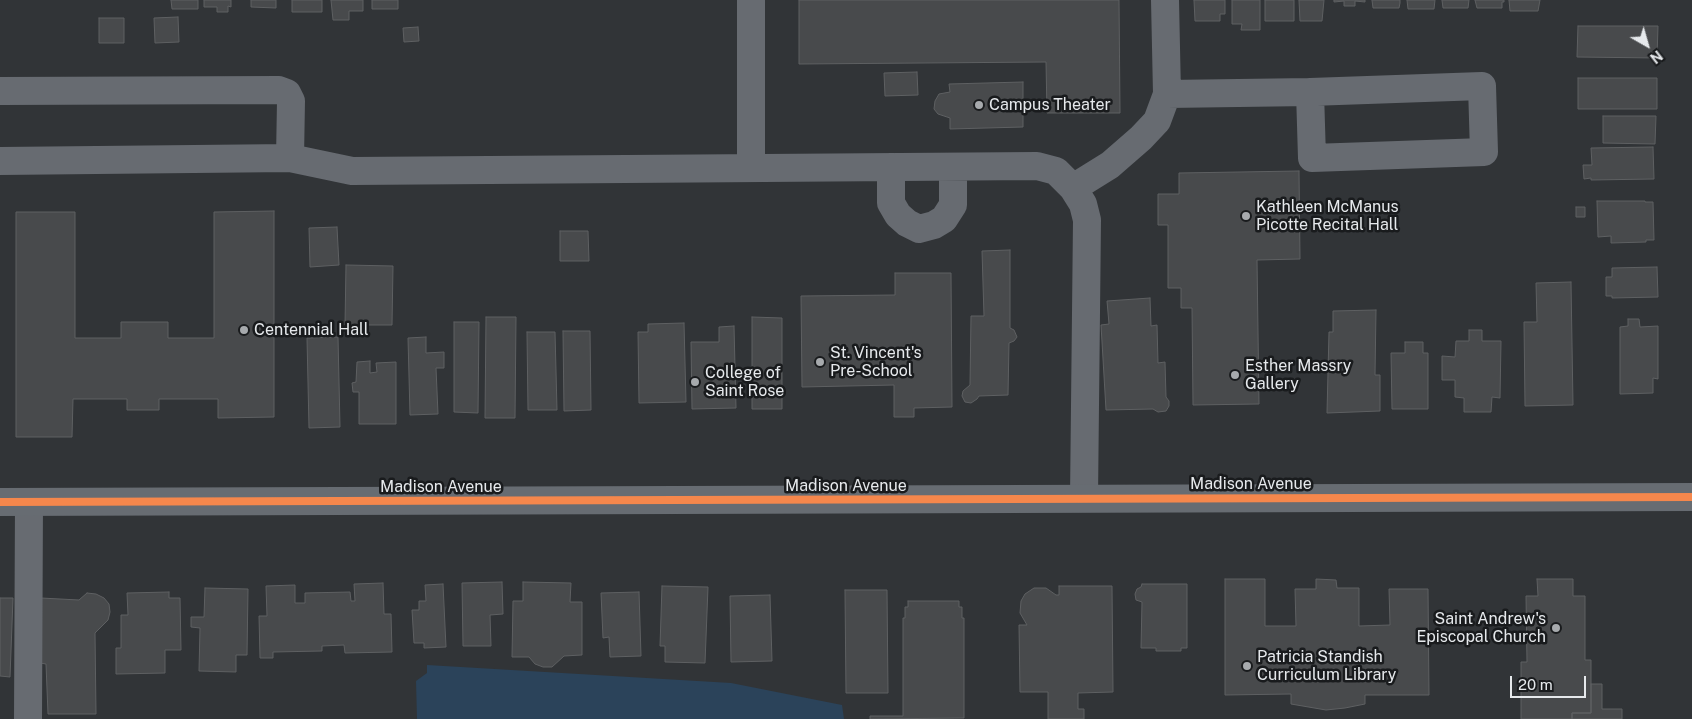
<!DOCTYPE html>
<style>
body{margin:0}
#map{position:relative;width:1692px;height:719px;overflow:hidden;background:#313437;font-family:"Public Sans",sans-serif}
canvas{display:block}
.north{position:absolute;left:1622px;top:20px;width:50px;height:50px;-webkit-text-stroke:4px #191b1d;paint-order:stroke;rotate:142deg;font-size:14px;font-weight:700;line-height:20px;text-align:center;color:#e6e9ec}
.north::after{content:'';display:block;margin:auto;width:18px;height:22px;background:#e6e9ec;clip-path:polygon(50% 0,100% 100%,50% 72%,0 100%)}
.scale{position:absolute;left:1510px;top:676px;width:76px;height:22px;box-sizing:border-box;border:2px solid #e6e9ec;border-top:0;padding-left:6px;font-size:15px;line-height:18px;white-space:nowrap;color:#e6e9ec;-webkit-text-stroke:4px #191b1d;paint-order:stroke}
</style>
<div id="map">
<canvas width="1692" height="719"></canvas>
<div class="north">N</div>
<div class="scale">20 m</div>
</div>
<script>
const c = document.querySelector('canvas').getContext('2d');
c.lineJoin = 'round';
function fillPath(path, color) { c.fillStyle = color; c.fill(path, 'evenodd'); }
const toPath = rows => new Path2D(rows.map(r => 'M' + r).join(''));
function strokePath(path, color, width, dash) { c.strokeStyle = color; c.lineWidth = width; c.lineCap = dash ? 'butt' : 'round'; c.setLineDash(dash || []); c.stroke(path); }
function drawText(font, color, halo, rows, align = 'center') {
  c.font = font + ' "Public Sans",sans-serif'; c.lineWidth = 5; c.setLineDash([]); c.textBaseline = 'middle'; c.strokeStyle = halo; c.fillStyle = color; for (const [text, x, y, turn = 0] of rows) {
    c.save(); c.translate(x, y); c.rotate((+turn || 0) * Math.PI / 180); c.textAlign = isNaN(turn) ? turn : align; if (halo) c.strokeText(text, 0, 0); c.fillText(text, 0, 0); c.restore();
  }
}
fillPath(toPath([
 [427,665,731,683,842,705,844,719,417,719,416,681,427,673]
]), '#2b435a');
const building = toPath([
 [171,0,198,0,198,9,172,9,171,0],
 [204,0,231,0,231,7,228,6,228,12,217,12,217,7,204,7,204,0],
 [251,0,276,0,276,8,251,7,251,0],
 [292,0,322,0,322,12,292,12,292,0],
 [331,0,363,0,363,11,349,11,349,20,333,20,331,0],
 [372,0,398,0,398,9,372,9,372,0],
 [799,0,1119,0,1120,113,1047,113,1046,62,799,64,799,0],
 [1194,0,1225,0,1225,14,1220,14,1220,21,1195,21,1194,0],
 [1232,0,1260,0,1260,30,1241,30,1242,24,1232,24,1232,0],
 [1265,0,1294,0,1294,21,1265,21,1265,0],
 [1299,0,1324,0,1322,21,1300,21,1299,0],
 [1334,0,1365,0,1365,2,1355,1,1355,6,1344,6,1344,1,1334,2,1334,0],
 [1372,0,1400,0,1400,3,1399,8,1373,8,1372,0],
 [1407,0,1435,0,1434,9,1408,9,1407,0],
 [1442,0,1469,0,1468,8,1443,8,1442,0],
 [1475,0,1504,0,1504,2,1502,2,1502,8,1477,8,1475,0],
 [1509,0,1540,0,1538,11,1510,11,1509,0],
 [178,17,179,42,155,43,154,18,178,17],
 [99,18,124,18,124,43,99,43,99,18],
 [1578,26,1658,26,1657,58,1577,57,1578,26],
 [418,27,419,41,404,42,403,28,418,27],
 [917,72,918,95,885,96,884,73,917,72],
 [1578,78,1657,78,1657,109,1578,109,1578,78],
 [1023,82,1023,127,950,129,950,118,938,114,934,109,935,101,939,94,950,92,949,84,1023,82],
 [1603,116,1656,116,1655,144,1603,143,1603,116],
 [1653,147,1654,179,1591,180,1591,178,1584,179,1583,165,1592,165,1591,148,1653,147],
 [1299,171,1300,259,1257,260,1259,404,1193,405,1192,308,1181,308,1181,288,1168,288,1168,225,1158,225,1158,194,1179,194,1179,173,1299,171],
 [1597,201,1645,201,1645,202,1653,202,1654,240,1646,240,1646,242,1611,243,1611,236,1598,237,1597,201],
 [1576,207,1585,207,1585,217,1576,217,1576,207],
 [274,211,274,417,218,418,218,399,159,399,159,410,127,410,127,399,73,399,72,437,16,437,16,212,75,212,75,338,121,338,121,322,168,322,168,338,214,338,214,212,274,211],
 [337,227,339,265,310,267,309,228,337,227],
 [560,231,588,231,589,261,560,261,560,231],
 [1010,250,1010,328,1014,330,1017,337,1014,341,1009,343,1008,395,979,396,977,399,971,403,965,402,962,396,963,391,970,385,971,316,984,316,982,251,1010,250],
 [346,265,393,266,392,325,345,325,346,265],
 [1657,267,1658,297,1612,298,1612,296,1606,296,1606,277,1612,277,1612,268,1657,267],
 [895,273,951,273,952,407,914,408,914,417,894,417,894,385,802,387,801,296,895,295,895,273],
 [1571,282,1573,405,1525,406,1524,322,1537,322,1536,283,1571,282],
 [1150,298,1151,326,1157,325,1158,363,1165,362,1166,397,1169,401,1169,406,1166,411,1158,412,1153,409,1106,410,1101,325,1109,324,1107,301,1150,298],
 [1376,310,1375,375,1380,375,1380,411,1327,413,1329,332,1333,332,1333,311,1376,310],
 [486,317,516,317,515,418,485,418,486,317],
 [752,317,782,318,782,409,752,409,752,317],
 [1628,319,1639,319,1640,327,1658,326,1658,379,1653,378,1653,393,1620,394,1620,327,1628,326,1628,319],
 [454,322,479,322,478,413,454,412,454,322],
 [684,323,686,402,639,403,638,332,648,332,648,324,684,323],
 [734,326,736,408,692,409,691,342,719,342,719,327,734,326],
 [1469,330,1482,330,1482,341,1501,341,1500,398,1492,397,1491,412,1464,412,1464,398,1455,397,1455,380,1442,380,1442,356,1455,357,1456,341,1469,341,1469,330],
 [563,331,590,331,591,410,564,411,563,331],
 [527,332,555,332,557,410,528,410,527,332],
 [338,337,340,427,309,428,307,338,338,337],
 [426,337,426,353,444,352,444,368,436,368,438,414,410,415,408,338,426,337],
 [1405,342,1423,342,1423,353,1428,353,1428,409,1392,409,1391,353,1405,353,1405,342],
 [370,361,370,373,377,372,376,363,396,362,396,424,359,424,359,392,353,392,352,383,356,382,357,362,370,361],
 [1225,579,1265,579,1265,626,1296,626,1295,589,1316,589,1316,579,1336,580,1337,588,1359,588,1359,626,1390,625,1389,589,1428,589,1429,695,1365,695,1365,704,1345,708,1326,710,1291,704,1291,694,1225,695,1225,579],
 [1537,579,1573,579,1573,596,1585,596,1585,660,1591,660,1591,713,1572,713,1572,719,1521,719,1521,662,1527,662,1526,596,1538,596,1537,579],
 [502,582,503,614,490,615,491,646,463,646,462,583,502,582],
 [523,582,571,583,570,602,582,602,582,655,564,656,552,667,543,667,535,664,529,657,512,657,513,601,523,601,523,582],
 [383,583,384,614,391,614,392,652,345,653,344,645,322,646,322,651,273,652,273,658,260,658,259,616,267,616,266,586,295,585,295,603,305,603,305,593,350,592,351,601,355,601,354,584,383,583],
 [443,584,446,647,424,648,424,643,414,643,412,610,419,610,419,601,426,601,425,585,443,584],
 [1142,584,1187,584,1187,648,1181,648,1181,651,1156,651,1156,648,1141,648,1142,602,1136,600,1135,594,1137,589,1141,587,1142,584],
 [662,586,708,587,705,663,665,662,665,646,660,646,662,586],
 [1059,586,1112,586,1113,692,1078,693,1078,709,1084,709,1084,719,1048,719,1048,692,1020,692,1019,625,1027,625,1020,613,1021,601,1025,594,1034,588,1046,588,1056,595,1059,595,1059,586],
 [205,588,248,589,247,655,236,655,236,672,199,671,200,628,191,627,191,617,204,617,205,588],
 [845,590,887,590,888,693,846,693,845,590],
 [169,592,169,598,180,598,181,650,165,650,165,673,116,674,116,648,121,648,121,615,128,615,127,593,169,592],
 [639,592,641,656,610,657,609,637,603,638,601,593,639,592],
 [87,593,96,594,104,598,109,604,110,612,108,620,95,633,96,714,48,714,46,664,40,663,41,598,79,600,87,593],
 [770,595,772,661,731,662,730,596,770,595],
 [0,598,13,598,10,677,0,676,0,598],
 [908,601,959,601,959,607,962,607,962,618,964,618,964,718,870,719,870,716,903,716,903,618,905,618,905,607,908,607,908,601],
 [1591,684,1602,684,1602,709,1622,709,1622,719,1572,719,1572,713,1591,713,1591,684]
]);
fillPath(building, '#484a4c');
strokePath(building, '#5e6062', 1);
strokePath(toPath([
 [1165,0,1167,94],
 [0,91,279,90,287,93,291,101,290,158,0,161],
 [290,158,352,171,1037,166,1056,171,1073,188,1083,204,1087,220,1084,498],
 [751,167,751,0],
 [891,167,891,203,898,215,907,223,919,229,934,225,944,219,953,205,953,167],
 [1073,188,1110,165,1141,138,1157,121,1167,94,1310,92,1482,86,1484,152,1312,158,1310,92],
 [28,719,29,502]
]), '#676b71', 28);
strokePath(toPath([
 [0,502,1692,497]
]), '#676c72', 28);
strokePath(toPath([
 [0,502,1692,497]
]), '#f5874c', 8);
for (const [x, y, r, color] of [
 [979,105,5,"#a7aaad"],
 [1246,216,5,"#a7aaad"],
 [244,330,5,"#a7aaad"],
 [820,362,5,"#a7aaad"],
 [1235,375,5,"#a7aaad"],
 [695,382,5,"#a7aaad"],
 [1556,628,5,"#a7aaad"],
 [1247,666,5,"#a7aaad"]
]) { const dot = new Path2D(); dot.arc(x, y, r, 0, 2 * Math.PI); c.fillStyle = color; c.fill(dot); strokePath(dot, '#191b1d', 2); }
drawText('16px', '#e6e9ec', '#191b1d', [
 ["Campus Theater",989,105],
 ["Kathleen McManus",1256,207],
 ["Picotte Recital Hall",1256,225],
 ["Centennial Hall",254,330],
 ["St. Vincent's",830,353],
 ["Pre-School",830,371],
 ["Esther Massry",1245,366],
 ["Gallery",1245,384],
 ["College of",705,373],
 ["Saint Rose",705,391],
 ["Saint Andrew's",1546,619,"right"],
 ["Episcopal Church",1546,637,"right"],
 ["Patricia Standish",1257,657],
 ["Curriculum Library",1257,675]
], 'left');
drawText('16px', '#e6e9ec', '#191b1d', [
 ["Madison Avenue",1251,484],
 ["Madison Avenue",846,486],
 ["Madison Avenue",441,487]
]);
</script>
